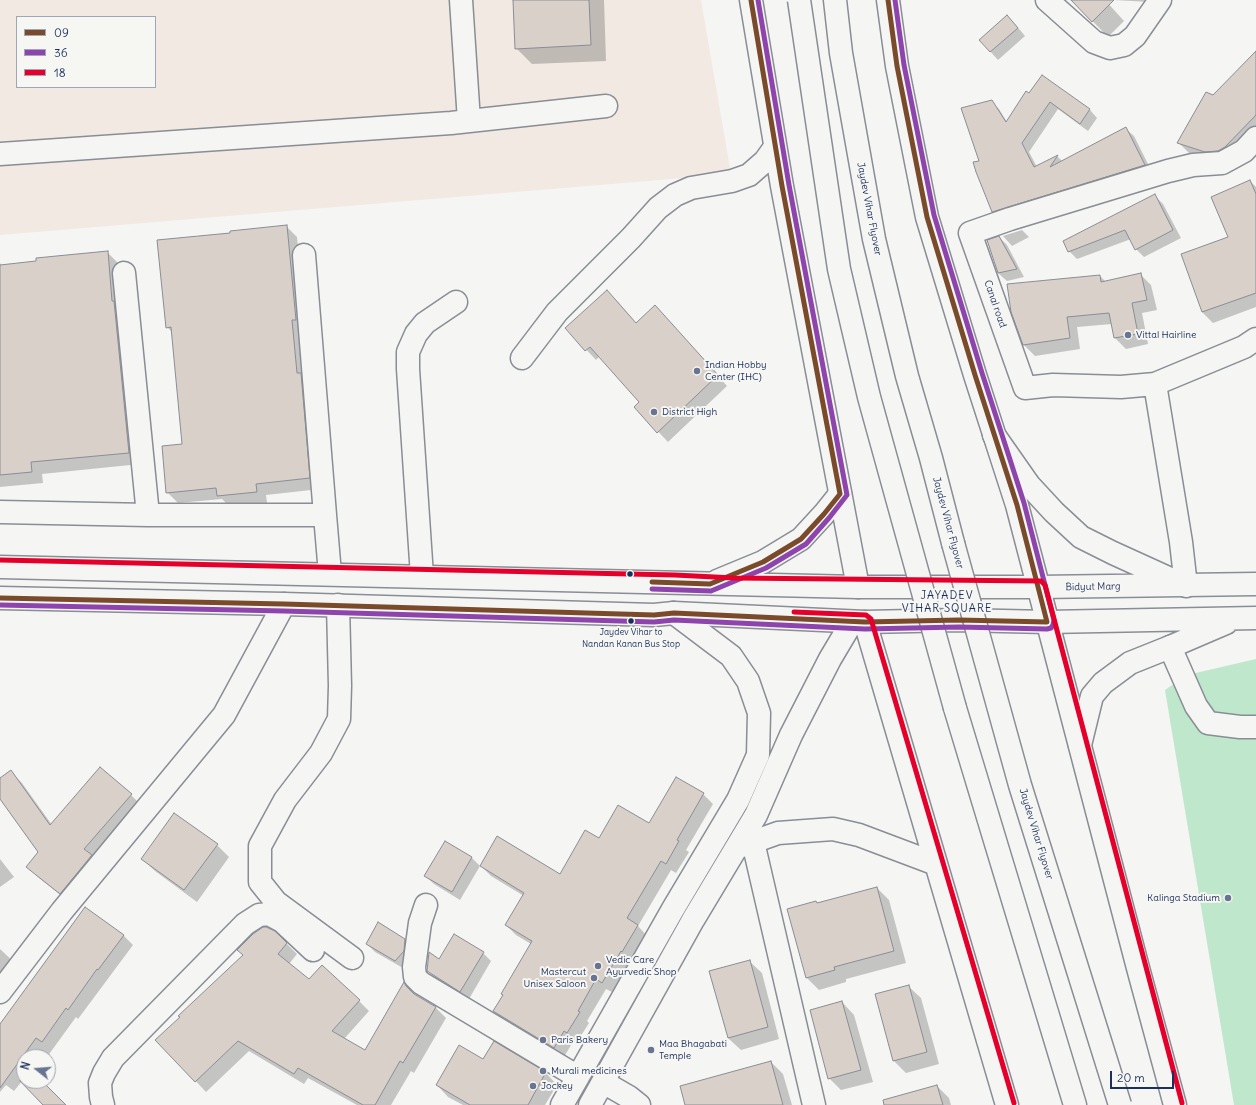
<!DOCTYPE html>
<style>
body{margin:0}
#map{position:relative;width:1256px;height:1105px;overflow:hidden;background:#f5f5f3;font-family:Delius,sans-serif}
canvas{display:block}
.legend{position:absolute;left:16px;top:16px;width:140px;height:72px;box-sizing:border-box;background:#f6f6f2;border:1px solid #9ea6b7;margin:0;padding:5px 7px;list-style:none;font-size:12px;color:#1b2f5e}
.legend li{display:flex;align-items:center;gap:8px;height:20px}
.legend b{width:20px;border:1px solid #9ea6b7}
.north{position:absolute;left:16px;top:1049px;width:40px;height:40px;box-sizing:border-box;background:#f6f6f2;border:1px solid #9ea6b7;border-radius:50%;rotate:287deg;font-size:11px;font-weight:700;line-height:16px;text-align:center;color:#1b2f5e}
.north::after{content:'';display:block;margin:auto;width:14px;height:18px;background:#677492;clip-path:polygon(50% 0,100% 100%,50% 72%,0 100%)}
.scale{position:absolute;left:1110px;top:1071px;width:64px;height:18px;box-sizing:border-box;border:2px solid #1b2f5e;border-top:0;padding-left:5px;font-size:12px;line-height:14px;white-space:nowrap;color:#1b2f5e;-webkit-text-stroke:3px #f6f6f2;paint-order:stroke}
</style>
<div id="map">
<canvas width="1256" height="1105"></canvas>
<ul class="legend">
<li><b style="height:5px;background:#7a4b2a"></b>09</li>
<li><b style="height:5px;background:#8e44ad"></b>36</li>
<li><b style="height:5px;background:#e4002b"></b>18</li>
</ul>
<div class="north">N</div>
<div class="scale">20 m</div>
</div>
<script>
const c = document.querySelector('canvas').getContext('2d');
c.lineJoin = 'round';
function fillPath(path, color) { c.fillStyle = color; c.fill(path, 'evenodd'); }
const toPath = rows => new Path2D(rows.map(r => 'M' + r).join(''));
function strokePath(path, color, width, dash) { c.strokeStyle = color; c.lineWidth = width; c.lineCap = dash ? 'butt' : 'round'; c.setLineDash(dash || []); c.stroke(path); }
function drawText(font, color, halo, rows, align = 'center') {
  c.font = font + ' Delius,sans-serif'; c.lineWidth = 4; c.setLineDash([]); c.textBaseline = 'middle'; c.strokeStyle = halo; c.fillStyle = color; for (const [text, x, y, turn = 0] of rows) {
    c.save(); c.translate(x, y); c.rotate((+turn || 0) * Math.PI / 180); c.textAlign = isNaN(turn) ? turn : align; if (halo) c.strokeText(text, 0, 0); c.fillText(text, 0, 0); c.restore();
  }
}
fillPath(toPath([
 [0,0,701,0,731,174,0,235],
 [17,17,155,17,155,87,17,87]
]), '#f1e9e2');
fillPath(toPath([
 [1256,659,1256,1105,1234,1105,1165,690,1187,675]
]), '#bfe7cb');
fillPath(toPath([
 [514,0,604,0,606,61,532,64,516,48],
 [1072,0,1105,0,1124,21,1108,37],
 [1114,0,1170,0,1166,3],
 [1015,24,1025,36,998,60,980,40],
 [1256,58,1256,136,1216,162,1189,153,1179,143,1213,96],
 [1043,77,1090,110,1097,118,1088,131,1058,109,1029,152,1037,167,1057,156,1062,161,1126,129,1134,136,1152,172,1001,219,993,211,980,161,991,102,999,109,1007,122,1030,95],
 [1250,181,1256,187,1256,307,1213,323,1202,312,1182,254,1229,238],
 [1155,196,1163,204,1181,238,1144,257,1136,249,1131,239,1077,259,1069,251],
 [286,226,297,237,320,489,266,495,267,503,229,506,222,499,178,503,167,492,183,445,172,332,167,327,231,234],
 [1022,230,1029,237,1012,246,1003,236],
 [999,237,1007,245,1024,277,1007,281,998,273],
 [107,252,119,264,140,464,42,474,43,483,0,487,0,263,2,266],
 [1141,275,1151,285,1157,310,1142,313,1148,344,1126,349,1115,338,1112,324,1077,327,1080,349,1035,356,1024,345,1012,311,1100,276,1106,282],
 [617,301,636,323,665,317,727,386,668,442,635,407,641,402,600,356,596,360,566,328],
 [11,772,22,783,52,825,131,795,142,806,72,904,39,878,28,867,39,852,0,797,0,779],
 [703,794,713,804,686,850,689,852,676,873,671,870,638,926,647,936,632,961,631,960,612,992,606,989,587,1021,589,1023,577,1042,574,1040,564,1057,504,1021,494,1011,531,944,516,935,506,925,524,896,491,876,481,866,560,875,599,839,649,825],
 [445,842,472,858,480,866,460,900,434,884,425,876],
 [217,845,229,857,197,902,155,871,142,859],
 [0,859,14,877,0,887],
 [877,888,889,900,906,963,846,979,846,982,819,990,806,977,816,902,818,904],
 [123,935,133,945,78,1019,76,1017,47,1057,24,1057,24,1081,41,1081,22,1081,14,1091,6,1085,0,1092,0,1026],
 [405,939,413,948,411,959,403,968,375,952,367,944],
 [286,943,297,954,289,964,309,981,359,1001,369,1011,344,1039,365,1051,405,984,415,995,436,1008,446,1018,414,1073,411,1071,391,1105,357,1105,308,1078,304,1084,249,1051,206,1092,157,1040],
 [0,949,18,966,0,989],
 [483,953,491,961,469,999,436,979,428,971,440,960],
 [749,961,762,973,779,1039,741,1050,728,1038],
 [908,986,921,998,939,1064,906,1073,894,1061],
 [842,1002,854,1015,873,1082,841,1090,829,1078],
 [494,1043,546,1073,557,1085,545,1105,463,1105,448,1097,437,1085,484,1060],
 [771,1062,783,1074,792,1105,686,1105],
 [937,1086,949,1098,951,1105,910,1105]
]), '#0003');
const building = toPath([
 [513,0,589,0,591,45,515,49,513,0],
 [1071,0,1114,0,1092,22,1071,0],
 [1007,15,1018,28,990,52,979,40,1007,15],
 [1256,51,1256,115,1225,147,1218,151,1205,152,1177,143,1206,92,1213,95,1256,51],
 [1042,75,1090,109,1080,124,1050,102,1022,143,1034,167,1058,155,1050,167,1126,127,1145,165,992,212,976,172,973,162,979,161,961,108,992,100,1006,122,1026,91,1029,93,1042,75],
 [1250,180,1256,194,1256,293,1202,312,1181,254,1228,237,1211,197,1250,180],
 [1155,194,1173,230,1135,250,1125,230,1068,252,1063,241,1155,194],
 [287,225,296,320,292,320,297,373,301,373,310,478,256,484,257,492,217,496,216,488,166,493,162,446,182,444,171,327,166,328,157,240,230,233,230,231,287,225],
 [999,236,1017,269,998,273,987,240,999,236],
 [108,251,112,301,114,301,129,453,31,462,32,472,0,475,0,265,36,261,36,258,108,251],
 [1141,273,1147,300,1132,303,1138,334,1114,338,1109,313,1067,317,1070,338,1023,345,1011,312,1007,284,1100,275,1101,282,1141,273],
 [607,290,636,323,655,305,718,375,657,433,634,407,639,402,590,347,585,351,565,328,607,290],
 [100,767,132,794,84,849,92,855,60,894,26,867,38,852,0,799,0,778,11,770,50,825,100,767],
 [676,777,704,793,677,840,679,841,666,864,661,861,627,918,638,925,622,952,621,951,602,983,596,979,578,1011,580,1012,567,1033,564,1031,554,1048,493,1011,503,995,501,994,532,941,505,925,524,893,480,866,497,836,560,874,585,830,599,838,618,805,649,823,676,777],
 [174,813,218,844,184,890,141,859,174,813],
 [445,841,472,857,452,892,424,876,445,841],
 [877,887,894,951,834,967,835,970,806,978,787,909,816,901,817,903,877,887],
 [85,907,124,935,98,970,97,969,68,1010,66,1008,42,1042,36,1038,0,1088,0,1024,85,907],
 [378,922,405,939,404,951,395,961,366,944,378,922],
 [263,927,266,927,275,931,287,943,278,954,309,979,322,965,360,1000,332,1031,365,1050,404,982,406,986,414,994,436,1007,403,1063,400,1061,375,1105,363,1105,298,1068,294,1074,238,1041,195,1082,155,1040,180,1017,178,1016,243,955,237,950,253,934,263,927],
 [454,934,484,952,460,992,427,971,429,952,439,959,454,934],
 [750,960,768,1027,728,1038,709,971,750,960],
 [909,985,927,1052,893,1061,875,994,909,985],
 [842,1001,861,1070,828,1079,810,1010,842,1001],
 [494,1041,546,1072,528,1105,470,1105,436,1085,459,1045,483,1059,494,1041],
 [771,1061,783,1105,685,1105,680,1086,771,1061],
 [20,1081,42,1081,66,1105,43,1105,20,1081],
 [937,1085,943,1105,884,1105,883,1100,937,1085]
]);
fillPath(building, '#d9d0c9');
strokePath(building, '#898d95', 1);
const minor = toPath([
 [461,0,469,121],
 [751,0,782,186,858,587],
 [888,0,897,66,927,217,975,375,1017,505,1138,968,1175,1105],
 [1047,0,1094,42,1110,48,1124,45,1135,36,1160,0],
 [1256,138,1244,151,1222,163,1193,165,1168,171,1010,219,970,233,1025,388,1053,385,1121,387,1155,384,1244,347,1256,339],
 [0,154,451,123,606,106],
 [124,273,148,515],
 [522,358,557,312,631,238,658,208,675,195,691,188,732,181,749,175,765,161,775,147],
 [1155,384,1181,542,1186,586],
 [0,512,148,515,325,515,304,255],
 [325,515,330,574],
 [422,576,408,369,408,352,416,334,425,323,456,302],
 [338,605,340,686,339,719,321,753,285,800,260,846,260,882,276,902,352,958],
 [865,622,1007,1105],
 [1170,647,1196,706,1208,723,1240,727,1256,727],
 [753,842,814,1105],
 [739,847,778,833,833,829,859,835,936,864],
 [426,905,420,923,414,967,415,977,421,983,578,1077],
 [0,992,62,911,224,715,284,604],
 [603,1082,629,1097,639,1105],
 [103,1105,101,1097,100,1083,104,1073,113,1058,245,924,259,915,269,914,282,921,313,950],
 [562,1105,673,909,738,800,758,755,759,713,748,681,731,656,674,613],
 [590,1105,693,920,756,815,791,735,830,659,852,622]
]);
const major = toPath([
 [994,435,1029,485,1054,512,1081,537,1113,553,1179,583],
 [0,567,858,587,1038,587,1256,584],
 [717,581,763,562,801,539,824,514,840,494],
 [0,598,284,604,654,615,674,613,865,622,959,620,1047,622,1256,618],
 [1080,745,1092,696,1103,683,1130,663,1170,647,1226,623]
]);
const highway = toPath([
 [835,0,841,53,874,239,907,376,931,458,953,543],
 [955,708,1075,1105]
]);
strokePath(minor, '#898d95', 25);
strokePath(major, '#898d95', 25);
strokePath(highway, '#898d95', 25);
strokePath(minor, '#f5f5f3', 22);
strokePath(major, '#f5f5f3', 22);
strokePath(highway, '#f5f5f3', 22);
const highwayBridge = toPath([
 [799,0,839,269,869,397,955,708],
 [953,543,1020,785,1120,1105]
]);
strokePath(highwayBridge, '#898d95', 25, []);
strokePath(highwayBridge, '#f5f5f3', 22);
strokePath(toPath([
 [652,582,710,584,763,562,801,539,824,514,840,494,782,186,751,0],
 [0,598,284,604,654,615,674,613,865,622,959,620,1047,622,1017,505,975,375,927,217,897,66,888,0]
]), '#7a4b2a', 5);
strokePath(toPath([
 [652,589,711,591,766,568,806,544,829,518,847,495,789,185,758,0],
 [0,605,284,611,654,622,674,620,865,629,959,627,1047,629,1051,628,1053,625,1054,620,1024,503,982,373,934,215,904,65,895,0]
]), '#8e44ad', 5);
strokePath(toPath([
 [0,560,675,575,734,578,1041,581,1045,585,1182,1103],
 [794,612,866,615,871,619,1014,1103]
]), '#e4002b', 5);
for (const [x, y, r, color] of [
 [1128,335,4,"#677492"],
 [697,371,4,"#677492"],
 [654,412,4,"#677492"],
 [630,574,3.5,"#1b2f5e"],
 [631,621,3.5,"#1b2f5e"],
 [1228,898,4,"#677492"],
 [598,966,4,"#677492"],
 [594,978,4,"#677492"],
 [543,1040,4,"#677492"],
 [651,1050,4,"#677492"],
 [543,1071,4,"#677492"],
 [533,1086,4,"#677492"]
]) { const dot = new Path2D(); dot.arc(x, y, r, 0, 2 * Math.PI); c.fillStyle = color; c.fill(dot); strokePath(dot, '#f6f6f2', 1.5); }
drawText('9px', '#1b2f5e', '#f6f6f2', [
 ["Jaydev Vihar to",631,632],
 ["Nandan Kanan Bus Stop",631,644]
]);
drawText('10px', '#1b2f5e', '#f6f6f2', [
 ["Jaydev Vihar Flyover",869,209,79],
 ["Canal road",995,304,71],
 ["Jaydev Vihar Flyover",948,523,75],
 ["Bidyut Marg",1093,587,-1],
 ["Jaydev Vihar Flyover",1036,834,73]
]);
drawText('10px', '#1b2f5e', '#f6f6f2', [
 ["Vittal Hairline",1136,335],
 ["Indian Hobby",705,365],
 ["Center (IHC)",705,377],
 ["District High",662,412],
 ["Kalinga Stadium",1220,898,"right"],
 ["Vedic Care",606,960],
 ["Ayurvedic Shop",606,972],
 ["Mastercut",586,972,"right"],
 ["Unisex Saloon",586,984,"right"],
 ["Paris Bakery",551,1040],
 ["Maa Bhagabati",659,1044],
 ["Temple",659,1056],
 ["Murali medicines",551,1071],
 ["Jockey",541,1086]
], 'left');
c.letterSpacing = '1px';
drawText('11px', '#1b2f5e', '#f6f6f2', [
 ["JAYADEV",947,596],
 ["VIHAR SQUARE",947,609]
]);
c.letterSpacing = '0px';
</script>
